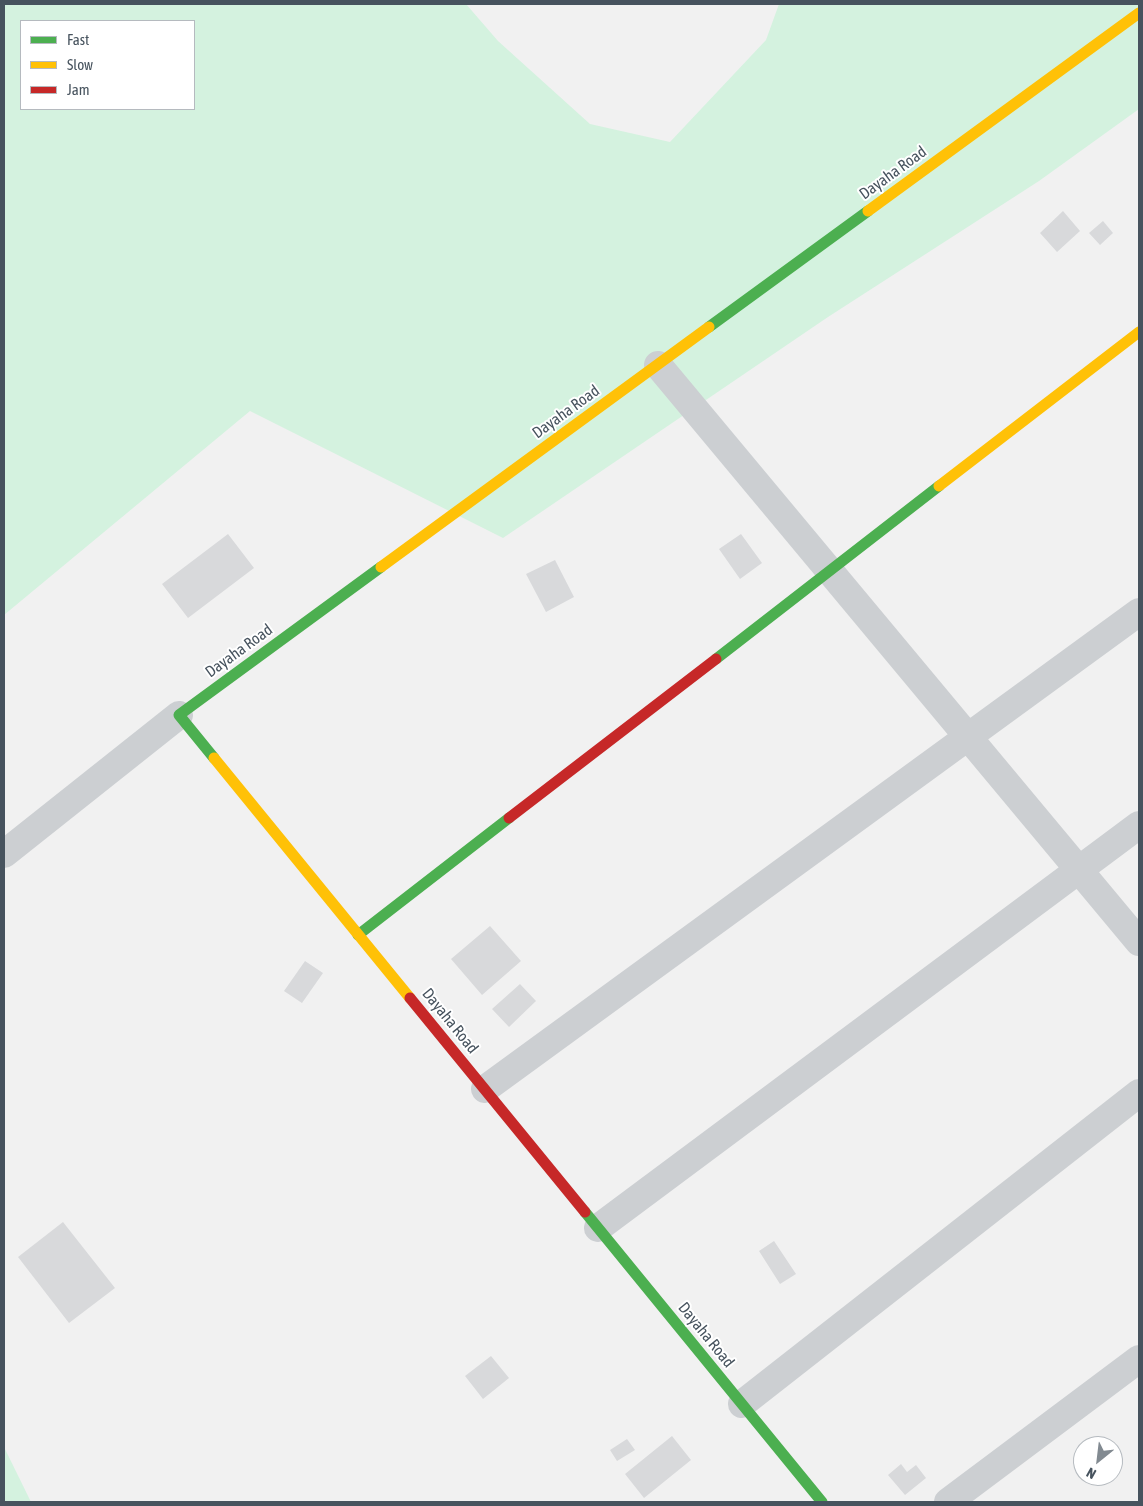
<!DOCTYPE html>
<style>
body{margin:0}
#map{position:relative;width:1143px;height:1506px;overflow:hidden;background:#f1f1f1;font-family:"Asap Condensed",sans-serif}
canvas{display:block}
.frame{position:absolute;inset:0;border:5px solid #47535e;pointer-events:none}
.legend{position:absolute;left:20px;top:20px;width:175px;height:90px;box-sizing:border-box;background:#fff;border:1px solid #b5babf;margin:0;padding:6px 9px;list-style:none;font-size:15px;color:#47535e}
.legend li{display:flex;align-items:center;gap:10px;height:25px}
.legend b{width:25px;border:1px solid #b5babf}
.north{position:absolute;left:1073px;top:1436px;width:50px;height:50px;box-sizing:border-box;background:#fff;border:1px solid #b5babf;border-radius:50%;rotate:209deg;font-size:14px;font-weight:700;line-height:20px;text-align:center;color:#47535e}
.north::after{content:'';display:block;margin:auto;width:18px;height:22px;background:#828a91;clip-path:polygon(50% 0,100% 100%,50% 72%,0 100%)}
</style>
<div id="map">
<canvas width="1143" height="1506"></canvas>
<div class="frame"></div>
<ul class="legend">
<li><b style="height:6px;background:#4caf50"></b>Fast</li>
<li><b style="height:6px;background:#ffc107"></b>Slow</li>
<li><b style="height:6px;background:#c62828"></b>Jam</li>
</ul>
<div class="north">N</div>
</div>
<script>
const c = document.querySelector('canvas').getContext('2d');
c.lineJoin = 'round';
function fillPath(path, color) { c.fillStyle = color; c.fill(path, 'evenodd'); }
const toPath = rows => new Path2D(rows.map(r => 'M' + r).join(''));
function strokePath(path, color, width, dash) { c.strokeStyle = color; c.lineWidth = width; c.lineCap = dash ? 'butt' : 'round'; c.setLineDash(dash || []); c.stroke(path); }
function drawText(font, color, halo, rows, align = 'center') {
  c.font = font + ' "Asap Condensed",sans-serif'; c.lineWidth = 4; c.setLineDash([]); c.textBaseline = 'middle'; c.strokeStyle = halo; c.fillStyle = color; for (const [text, x, y, turn = 0] of rows) {
    c.save(); c.translate(x, y); c.rotate((+turn || 0) * Math.PI / 180); c.textAlign = isNaN(turn) ? turn : align; if (halo) c.strokeText(text, 0, 0); c.fillText(text, 0, 0); c.restore();
  }
}
fillPath(toPath([
 [4,4,466,4,498,41,590,124,670,142,766,40,779,4,1139,4,1139,109,1039,181,828,317,503,538,250,411,4,615],
 [21,21,194,21,194,109,21,109],
 [4,1447,31,1502,4,1502]
]), '#d4f2df');
fillPath(toPath([
 [1063,211,1080,231,1057,252,1040,233],
 [1103,221,1113,233,1100,245,1089,233],
 [228,534,254,568,188,618,162,584],
 [741,534,762,563,740,579,719,549],
 [555,560,574,597,546,612,526,574],
 [490,926,521,961,482,995,451,959],
 [305,961,323,973,302,1003,284,991],
 [520,984,536,1001,509,1027,492,1009],
 [63,1222,115,1288,69,1323,18,1257],
 [774,1241,796,1274,780,1284,759,1251],
 [491,1356,509,1378,483,1399,465,1376],
 [672,1436,691,1460,644,1498,625,1474],
 [627,1439,635,1450,617,1461,610,1450],
 [901,1464,907,1472,916,1465,926,1478,905,1495,888,1475]
]), '#d8d9db');
strokePath(toPath([
 [658,365,1139,942],
 [4,854,179,715],
 [485,1089,1139,612],
 [598,1228,1139,825],
 [742,1404,1139,1093],
 [948,1502,1139,1359]
]), '#cccfd2', 28);
strokePath(toPath([
 [709,327,868,211],
 [716,659,939,486],
 [214,758,179,715,381,567],
 [358,935,509,818],
 [585,1212,822,1502]
]), '#4caf50', 11);
strokePath(toPath([
 [868,211,1139,13],
 [939,486,1139,332],
 [381,567,709,327],
 [214,758,410,998]
]), '#ffc107', 11);
strokePath(toPath([
 [509,818,716,659],
 [410,998,585,1212]
]), '#c62828', 11);
drawText('16px', '#47535e', '#fff', [
 ["Dayaha Road",893,173,-36],
 ["Dayaha Road",566,412,-36],
 ["Dayaha Road",239,651,-36],
 ["Dayaha Road",450,1021,51],
 ["Dayaha Road",706,1335,51]
]);
</script>
